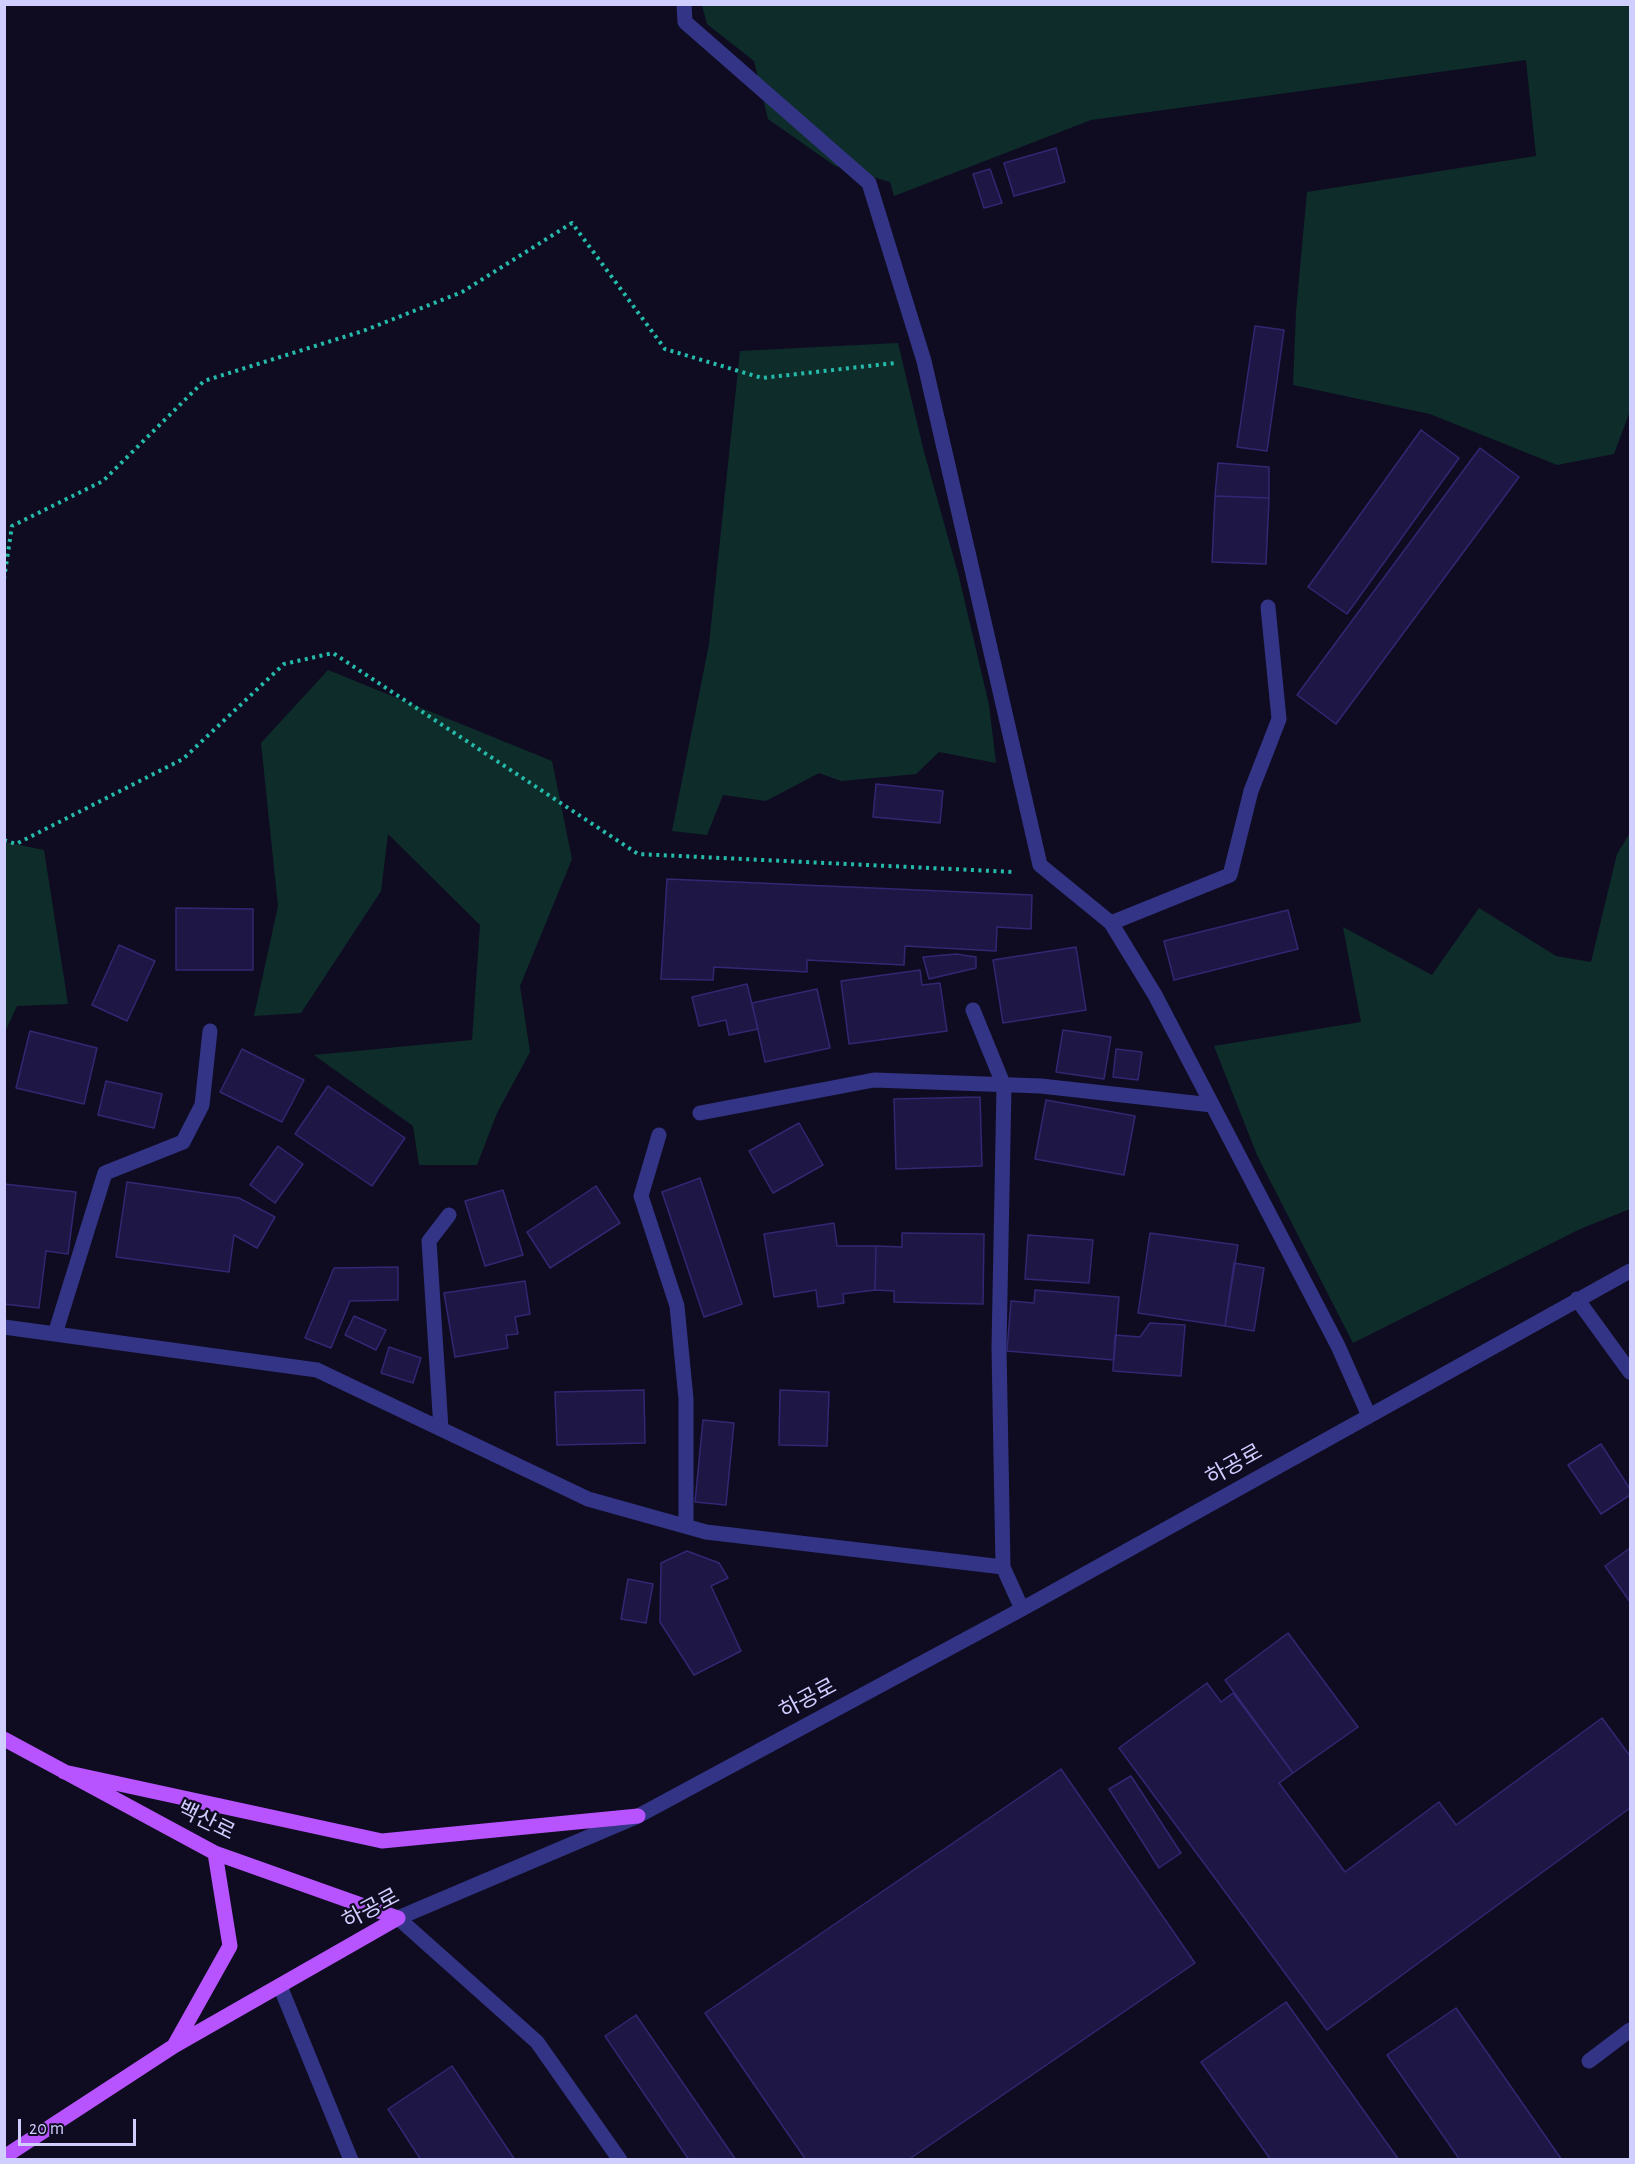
<!DOCTYPE html>
<meta charset="utf-8">
<style>
body{margin:0}
#map{position:relative;width:1635px;height:2164px;overflow:hidden;background:#0f0c22;font-family:"Alegreya Sans",sans-serif}
canvas{display:block}
.frame{position:absolute;inset:0;border:6px solid #d0cdff;pointer-events:none}
.scale{position:absolute;left:18px;top:2119px;width:118px;height:27px;box-sizing:border-box;border:3px solid #d0cdff;border-top:0;padding-left:8px;font-size:18px;line-height:21px;white-space:nowrap;color:#d0cdff;-webkit-text-stroke:4px #0f0c22;paint-order:stroke}
</style>
<div id="map">
<canvas width="1635" height="2164"></canvas>
<div class="frame"></div>
<div class="scale">20 m</div>
</div>
<script>
const c = document.querySelector('canvas').getContext('2d');
c.lineJoin = 'round';
function fillPath(path, color) { c.fillStyle = color; c.fill(path, 'evenodd'); }
const toPath = rows => new Path2D(rows.map(r => 'M' + r).join(''));
function strokePath(path, color, width, dash) { c.strokeStyle = color; c.lineWidth = width; c.lineCap = dash ? 'butt' : 'round'; c.setLineDash(dash || []); c.stroke(path); }
function drawText(font, color, halo, rows, align = 'center') {
  c.font = font + ' "Alegreya Sans","Noto Sans KR",sans-serif'; c.lineWidth = 4.5; c.setLineDash([]); c.textBaseline = 'middle'; c.strokeStyle = halo; c.fillStyle = color; for (const [text, x, y, turn = 0] of rows) {
    c.save(); c.translate(x, y); c.rotate((+turn || 0) * Math.PI / 180); c.textAlign = isNaN(turn) ? turn : align; if (halo) c.strokeText(text, 0, 0); c.fillText(text, 0, 0); c.restore();
  }
}
fillPath(toPath([
 [702,5,1630,5,1630,411,1614,454,1557,465,1430,414,1293,385,1296,312,1307,192,1536,156,1526,60,1091,120,894,196,890,182,835,166,768,119,754,61,707,24],
 [898,343,923,448,959,577,989,705,996,763,939,752,916,774,841,781,819,773,766,801,723,795,707,835,672,831,709,644,740,351],
 [328,670,552,761,572,859,520,986,530,1052,497,1113,477,1165,419,1165,413,1126,314,1055,472,1040,480,925,388,834,381,891,301,1013,254,1016,278,906,261,743],
 [1630,833,1630,1209,1580,1229,1353,1343,1257,1155,1214,1046,1361,1022,1343,927,1432,975,1479,908,1556,956,1591,962,1617,854],
 [5,842,44,850,68,1004,17,1006,5,1032]
]), '#0e2d2a');
const building = toPath([
 [1056,148,1065,182,1014,196,1004,163,1056,148],
 [990,169,1002,203,984,208,973,174,990,169],
 [1255,326,1284,330,1267,451,1237,447,1255,326],
 [1421,430,1459,458,1347,614,1308,587,1421,430],
 [1480,448,1519,477,1336,724,1297,695,1480,448],
 [1218,463,1269,467,1269,498,1215,496,1218,463],
 [1215,496,1269,498,1266,564,1212,562,1215,496],
 [876,784,943,791,940,823,873,817,876,784],
 [667,879,1032,895,1031,929,997,927,996,951,905,946,904,965,807,960,807,972,714,967,713,980,661,979,667,879],
 [176,908,253,909,253,970,176,970,176,908],
 [1288,910,1298,949,1174,980,1164,941,1288,910],
 [119,945,155,961,127,1021,92,1005,119,945],
 [1076,947,1086,1010,1003,1023,993,960,1076,947],
 [956,954,976,957,976,968,929,979,923,957,956,954],
 [920,970,922,985,940,983,947,1031,849,1044,841,981,920,970],
 [747,984,758,1029,729,1035,726,1020,699,1026,692,997,747,984],
 [817,989,830,1048,765,1062,752,1003,817,989],
 [1063,1030,1111,1037,1104,1079,1056,1072,1063,1030],
 [30,1031,97,1048,84,1104,16,1088,30,1031],
 [242,1049,304,1080,282,1122,220,1092,242,1049],
 [1116,1049,1142,1052,1138,1080,1113,1077,1116,1049],
 [106,1081,162,1094,154,1128,98,1115,106,1081],
 [328,1086,405,1138,372,1186,295,1134,328,1086],
 [980,1097,982,1166,896,1169,894,1099,980,1097],
 [1046,1100,1135,1116,1124,1175,1035,1159,1046,1100],
 [799,1123,823,1165,773,1193,749,1151,799,1123],
 [278,1146,303,1164,275,1203,250,1185,278,1146],
 [700,1178,742,1304,704,1317,662,1192,700,1178],
 [127,1182,239,1198,275,1217,257,1248,234,1235,229,1272,116,1257,127,1182],
 [4,1184,76,1192,68,1254,46,1251,39,1308,4,1304,4,1184],
 [596,1186,620,1223,550,1268,527,1232,596,1186],
 [503,1190,523,1255,485,1266,465,1201,503,1190],
 [834,1223,837,1246,876,1246,875,1290,843,1294,844,1303,818,1307,816,1290,774,1297,764,1234,834,1223],
 [902,1233,984,1234,983,1304,894,1302,894,1291,875,1290,876,1246,902,1247,902,1233],
 [1150,1233,1238,1245,1225,1326,1138,1313,1150,1233],
 [1028,1235,1093,1240,1089,1283,1025,1279,1028,1235],
 [1234,1263,1264,1268,1254,1331,1225,1326,1234,1263],
 [398,1267,398,1300,350,1301,331,1348,305,1338,334,1268,398,1267],
 [525,1281,530,1314,515,1317,518,1334,506,1335,508,1348,455,1357,444,1293,525,1281],
 [1035,1290,1119,1297,1114,1360,1007,1351,1011,1301,1034,1303,1035,1290],
 [354,1316,386,1330,376,1350,345,1335,354,1316],
 [1150,1323,1185,1325,1181,1376,1113,1371,1115,1335,1140,1337,1150,1323],
 [389,1347,421,1358,413,1383,381,1373,389,1347],
 [644,1390,645,1443,557,1445,555,1392,644,1390],
 [780,1390,829,1392,827,1446,779,1445,780,1390],
 [703,1420,734,1423,726,1505,695,1502,703,1420],
 [1601,1444,1630,1489,1630,1495,1601,1514,1568,1465,1601,1444],
 [1630,1548,1630,1602,1605,1566,1630,1548],
 [687,1551,719,1563,728,1578,711,1586,741,1651,694,1675,660,1622,661,1563,687,1551],
 [628,1579,653,1584,646,1623,621,1619,628,1579],
 [1288,1633,1358,1727,1293,1773,1225,1680,1288,1633],
 [1207,1683,1221,1702,1233,1693,1293,1773,1279,1783,1345,1872,1439,1802,1456,1825,1602,1718,1630,1756,1630,1808,1327,2030,1119,1748,1207,1683],
 [1061,1769,1195,1963,908,2160,806,2160,705,2013,1061,1769],
 [1131,1776,1181,1853,1159,1868,1109,1789,1131,1776],
 [1286,2002,1399,2160,1271,2160,1201,2062,1286,2002],
 [1456,2008,1562,2160,1460,2160,1387,2055,1456,2008],
 [636,2015,736,2160,689,2160,605,2036,636,2015],
 [452,2066,515,2160,421,2160,388,2109,452,2066]
]);
fillPath(building, '#1e1645');
strokePath(building, '#322772', 1.5);
strokePath(toPath([
 [4,579,12,526,103,481,204,381,363,331,462,292,572,223,665,349,762,378,895,363],
 [4,840,16,844,183,759,284,664,333,653,638,854,1014,872]
]), '#25bbab', 4, [3, 4.5]);
strokePath(toPath([
 [684,4,685,22,869,183,924,361,1040,865,1111,923,1155,995,1338,1346,1369,1416],
 [1111,923,1230,875,1251,791,1279,719,1268,607],
 [973,1010,1004,1086,999,1347,1003,1567],
 [700,1113,874,1080,1041,1086,1212,1105],
 [659,1135,641,1196,677,1306,686,1399,686,1526],
 [1577,1299,1630,1372],
 [4,1327,317,1370,588,1499,706,1532,1003,1567,1022,1609],
 [55,1334,105,1173,183,1142,202,1105,210,1031],
 [441,1429,429,1241,449,1215],
 [280,1986,351,2160],
 [1589,2061,1630,2030],
 [620,2160,537,2042,398,1918,638,1816,1022,1609,1630,1271]
]), '#333485', 15);
strokePath(toPath([
 [4,1739,215,1853,398,1918],
 [64,1772,382,1841,638,1816],
 [174,2046,230,1946,215,1853],
 [4,2157,174,2046,398,1918]
]), '#b754ff', 15);
drawText('22px', '#d0cdff', '#0f0c22', [
 ["하공로",1234,1465,-29],
 ["하공로",808,1699,-28],
 ["백산로",206,1821,26],
 ["하공로",371,1909,-28]
]);
</script>
